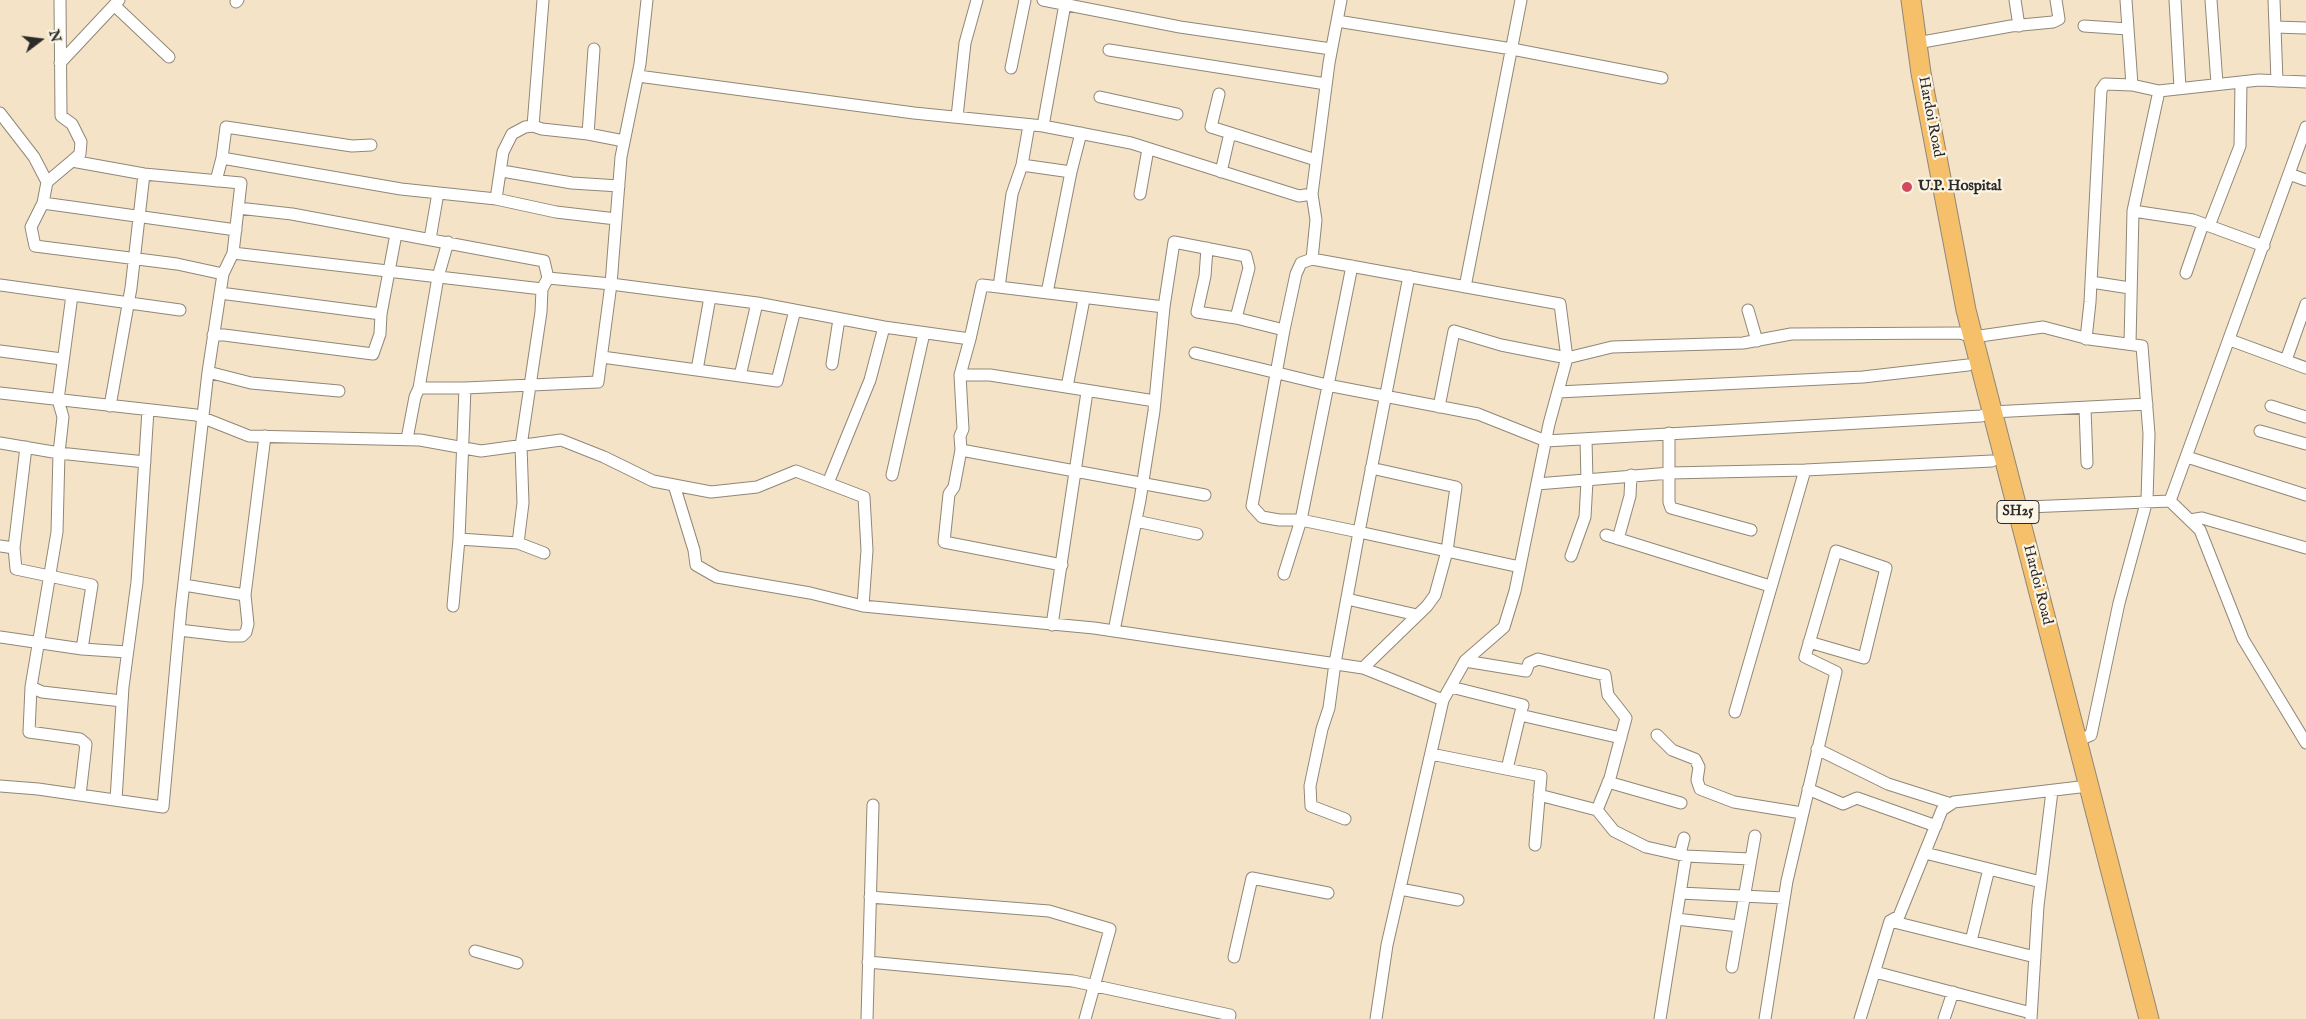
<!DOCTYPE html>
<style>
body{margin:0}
#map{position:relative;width:2306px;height:1019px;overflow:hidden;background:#f4e3c6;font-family:"IM FELL English",serif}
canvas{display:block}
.north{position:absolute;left:15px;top:15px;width:50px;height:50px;-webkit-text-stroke:4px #fcf5e5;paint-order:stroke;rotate:75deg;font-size:14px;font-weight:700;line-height:20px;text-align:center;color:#2b2b2b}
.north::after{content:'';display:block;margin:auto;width:18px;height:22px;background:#2b2b2b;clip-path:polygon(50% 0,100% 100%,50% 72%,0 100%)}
</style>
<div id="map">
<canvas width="2306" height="1019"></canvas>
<div class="north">N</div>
</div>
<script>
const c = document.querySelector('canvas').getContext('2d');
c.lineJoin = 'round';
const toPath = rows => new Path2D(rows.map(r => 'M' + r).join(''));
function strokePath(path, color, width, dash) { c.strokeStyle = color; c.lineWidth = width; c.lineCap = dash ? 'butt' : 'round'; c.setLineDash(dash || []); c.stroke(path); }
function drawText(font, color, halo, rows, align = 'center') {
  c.font = font + ' "IM FELL English",serif'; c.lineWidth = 4.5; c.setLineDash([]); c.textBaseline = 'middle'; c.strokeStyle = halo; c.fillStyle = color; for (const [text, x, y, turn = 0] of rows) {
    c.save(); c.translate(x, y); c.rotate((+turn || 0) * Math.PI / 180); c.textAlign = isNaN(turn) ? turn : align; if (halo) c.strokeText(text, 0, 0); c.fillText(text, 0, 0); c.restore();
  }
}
const minor = toPath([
 [60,0,61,116,72,124,81,142,80,154,72,161,144,174,241,183,233,253,542,289],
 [1043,0,1180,27,1331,49],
 [1341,0,1329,63,1312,194,1316,220,1312,259,1560,304,1567,358,1549,424,1515,591,1504,627,1465,661,1443,700,1387,945,1376,1019],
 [2015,0,2019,26],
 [2126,0,2132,85,2159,91,2259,80,2306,82],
 [2175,0,2180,88],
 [2211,0,2217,84],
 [2274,0,2277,81],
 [236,2,238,0],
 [115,6,169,57],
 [1337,21,1512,49,1662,78],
 [2084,26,2128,29],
 [2275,27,2306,28],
 [1917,43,2011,26,2053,22,2059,19,2056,0],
 [1109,50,1326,84],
 [60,63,119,0],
 [1011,68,1025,0],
 [638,76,914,113,1043,126,1131,143,1299,196,1312,194],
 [1219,94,1211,127,1316,160],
 [1100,97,1177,114],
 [0,113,34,157,47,182,43,203,31,227,35,246,177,264,223,274],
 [957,117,965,43,977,0],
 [533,126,543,0],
 [1043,126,1065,4],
 [588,134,594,49],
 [222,158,401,189,496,199,556,212,616,219],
 [1022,165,1071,172],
 [502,171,572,183,619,186],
 [1221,172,1230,133],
 [2289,174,2306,180],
 [216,181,222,158,226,127,352,146,371,145],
 [47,182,72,161],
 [1140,194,1148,149],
 [496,199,503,152,512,134,525,127,533,126,542,129,588,134,624,141],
 [43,203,236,230],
 [238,208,292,214,544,261,548,278,542,289,541,312,521,446,523,503,518,543],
 [2133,211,2193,220,2264,246],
 [2209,226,2240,146,2241,82],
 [430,239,438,193],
 [1207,248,1205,276,1197,312,1236,318,1284,330],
 [2186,273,2203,224],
 [1409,276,1359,532,1520,567],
 [548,278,611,284,757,303,884,327,970,339,982,285,1164,307,1154,411,1140,500,1114,631],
 [2091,282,2130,288],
 [0,285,180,310],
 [999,287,1012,194,1022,165,1029,125],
 [1465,287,1521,0],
 [220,293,381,314],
 [1047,293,1071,172,1081,133],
 [72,295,58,400,63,417,59,453,57,532,31,687,29,732,80,739,86,744,80,795],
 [1164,307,1174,242,1246,256,1249,268,1236,318],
 [1748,310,1757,341],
 [213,335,224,335,373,354,380,334,381,314,396,234],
 [970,339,960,375,963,429,960,436,961,450,954,487,949,494,944,542,1062,565],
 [2086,339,2090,302,2101,90,2105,84,2132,85],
 [2230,340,2306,368],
 [2130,344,2133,211,2159,91],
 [0,351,62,359],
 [1195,353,1327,385,1478,414,1546,441,1981,416,1992,412,2147,404],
 [602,357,777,381,795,310],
 [2286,360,2306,304],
 [832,364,839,319],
 [697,370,710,297],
 [208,372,251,383,339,391],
 [960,375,990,375,1155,401],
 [740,376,757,303],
 [1067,387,1084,299],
 [419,388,465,388],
 [1558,392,1863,377,1968,365],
 [0,393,196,415,249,436,420,440,481,451,561,440,604,457,653,481,711,492,757,487,796,471,864,497,867,550,863,606],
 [110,406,131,288,144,174],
 [2271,406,2306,417],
 [1439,407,1454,331,1501,345,1567,358,1612,347,1743,343,1791,334,1960,333,1973,337,2043,327,2089,339,2142,346,2149,434,2147,500,2119,603,2091,735,2077,741],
 [2085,408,2087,463],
 [2260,431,2306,444],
 [1669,433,1669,502,1671,508,1751,530],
 [407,439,415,397,419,388,438,277,448,242],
 [0,443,59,453,145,462],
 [26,447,14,548,16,569,92,585,82,649],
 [961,450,1205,495],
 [2187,457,2306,495],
 [892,475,924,333],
 [828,483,870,380,884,327],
 [1537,484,1670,473,1805,470,1992,461],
 [674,485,694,550,696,565,717,577,810,593,863,606,1094,628,1363,668,1443,700],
 [2170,501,2306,127],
 [2004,508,2170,501,2200,530,2243,639,2306,743],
 [2190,520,2202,518,2306,548],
 [1136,521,1197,534],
 [1606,535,1770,586],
 [1618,539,1630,496,1631,475],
 [0,546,14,548],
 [544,553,518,543,459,539,465,388,598,382,611,284,621,157,640,64,647,0],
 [1571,556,1585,517,1587,481,1586,439],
 [1284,574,1301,520,1279,520,1262,517,1252,506,1284,330,1296,274,1301,263,1312,259],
 [184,585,245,595],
 [1347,599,1417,615],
 [453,606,459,539],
 [1052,625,1087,392],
 [179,630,230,636,242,636,246,632,248,624,245,595,265,436],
 [0,637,82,649,127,652],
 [1465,661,1526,671,1529,663,1538,659,1605,675,1608,695,1626,718,1610,778,1597,810],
 [1363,668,1427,606,1435,595,1447,551,1456,487,1371,468],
 [31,687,42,692,122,701],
 [1451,687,1523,705,1520,715,1621,738],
 [1735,712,1805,470],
 [1657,735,1672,750,1695,759,1699,767,1697,780,1700,789,1734,802,1802,813],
 [1817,749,1888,784,1951,804],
 [1431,754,1541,776,1535,845],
 [1507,769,1520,715],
 [1608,782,1681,803],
 [0,786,38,789,163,807,181,609,208,372,223,274,233,253],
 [1808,789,1843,804,1857,798,1936,826],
 [1539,795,1597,810,1614,831,1646,847,1686,856,1750,859],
 [116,800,123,687,137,582,148,410],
 [1345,819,1311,806,1310,786,1322,729,1329,708,1335,663,1359,532,1301,520,1352,266],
 [1925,853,2041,882],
 [1680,854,1684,838],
 [1400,889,1458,900],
 [1680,893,1784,898],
 [870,897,1049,911,1110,929,1085,1019],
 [1676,919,1739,926],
 [1890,921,2035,957],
 [1971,941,1989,869],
 [475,951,517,963],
 [1234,957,1252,878,1328,893],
 [868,962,1073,981,1230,1015,1229,1019],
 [1732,967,1755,836],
 [1875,972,2031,1013],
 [867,1019,873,805],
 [1660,1019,1686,856],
 [1765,1019,1787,881,1836,672,1805,657,1836,551,1886,568,1864,658,1809,642],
 [1860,1019,1890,921,1899,916,1942,810,1954,802,2088,786],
 [1944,1019,1953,992],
 [2031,1019,2038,906,2052,791]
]);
const primary = toPath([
 [1911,0,1921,73,1966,310,2149,1019]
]);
strokePath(minor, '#908778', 13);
strokePath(primary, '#908778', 21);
strokePath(minor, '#fff', 11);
strokePath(primary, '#f6c06b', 19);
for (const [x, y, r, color] of [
 [1907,187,6,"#d1495b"]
]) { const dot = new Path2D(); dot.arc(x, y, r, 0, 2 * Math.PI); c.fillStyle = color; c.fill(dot); strokePath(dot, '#fcf5e5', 2); }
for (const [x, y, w] of [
 [2018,512,42]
]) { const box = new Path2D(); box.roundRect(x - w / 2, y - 11.5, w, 23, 4); c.fillStyle = '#fcf5e5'; c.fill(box); strokePath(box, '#2b2b2b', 1); }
drawText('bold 14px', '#2b2b2b', null, [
 ["SH25",2018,512]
]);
drawText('15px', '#2b2b2b', '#fcf5e5', [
 ["Hardoi Road",1930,117,79],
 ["Hardoi Road",2037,585,76]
]);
drawText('bold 15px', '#2b2b2b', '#fcf5e5', [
 ["U.P. Hospital",1918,187]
], 'left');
</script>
